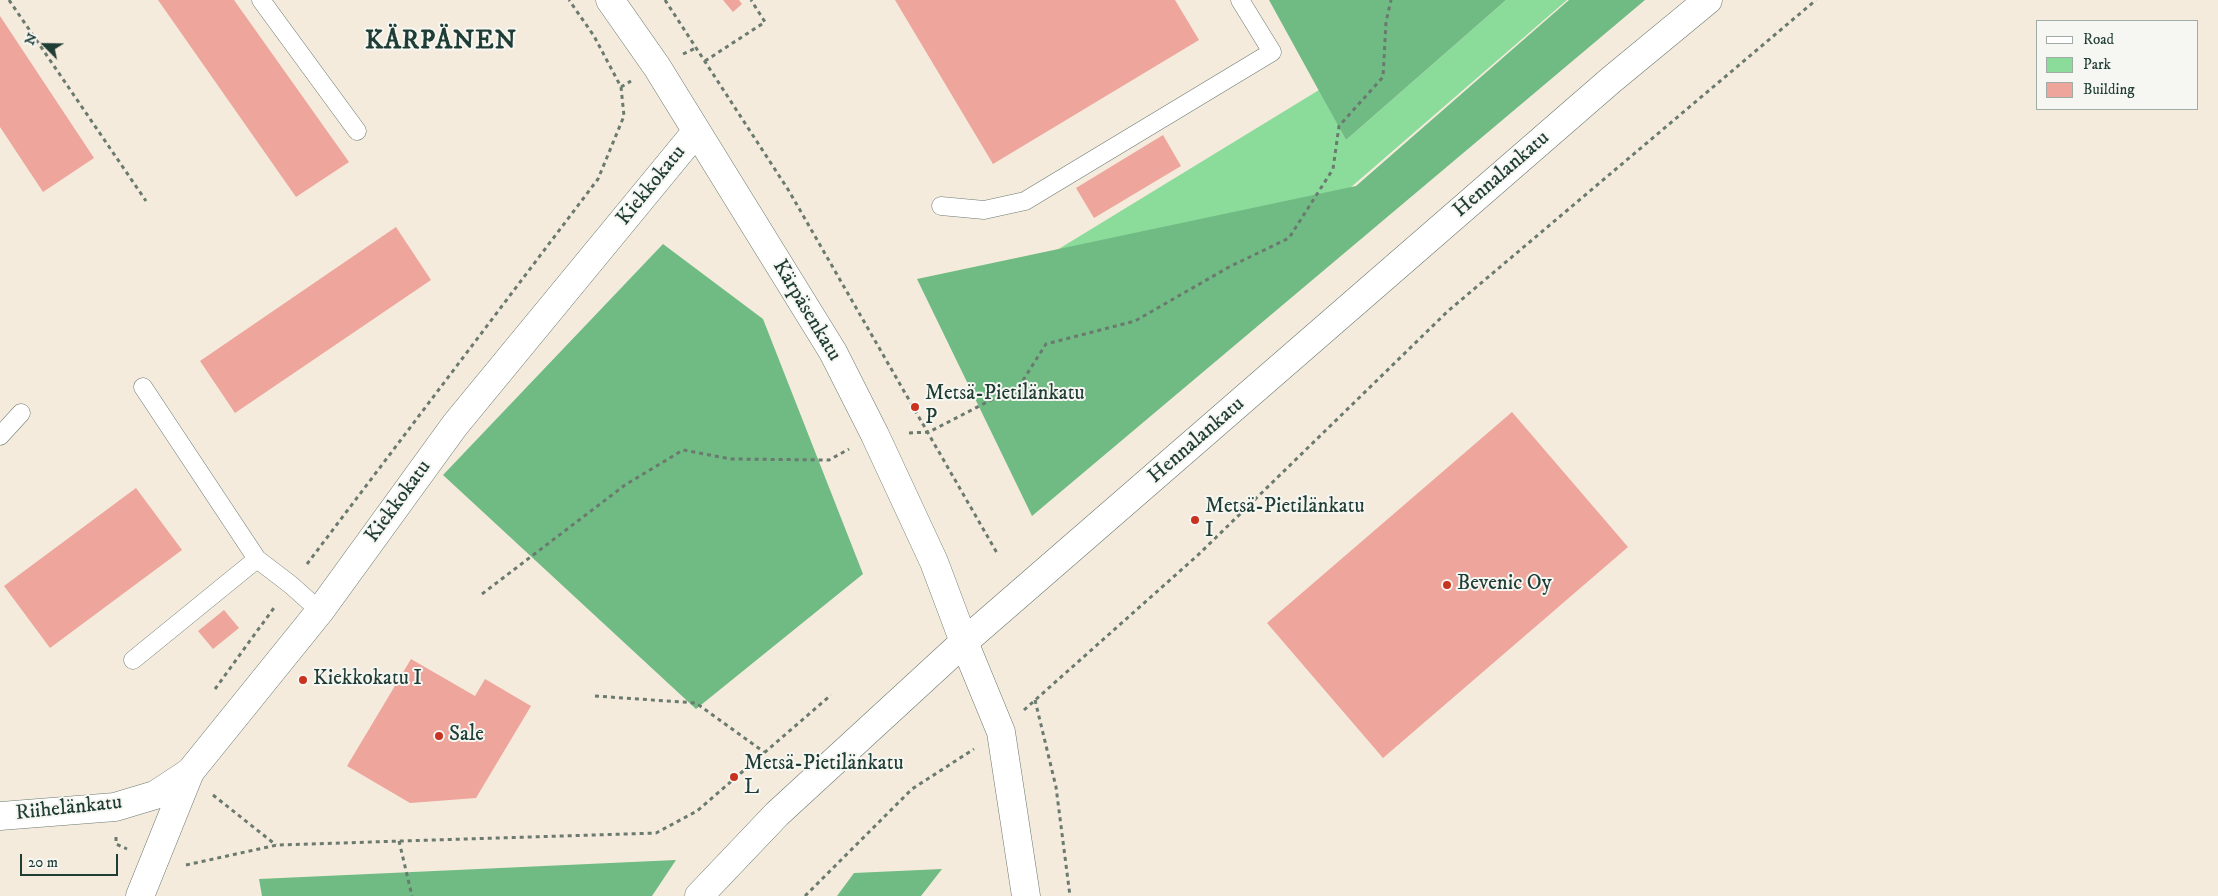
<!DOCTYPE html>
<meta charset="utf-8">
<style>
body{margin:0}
#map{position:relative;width:2218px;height:896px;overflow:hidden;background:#f4ebdc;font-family:"IM FELL DW Pica",serif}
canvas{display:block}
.legend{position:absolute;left:2036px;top:20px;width:162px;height:90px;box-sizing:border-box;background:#f6f6f2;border:1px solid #a0aca6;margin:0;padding:6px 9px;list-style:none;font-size:15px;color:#1f3d34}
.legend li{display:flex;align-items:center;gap:10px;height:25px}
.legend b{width:25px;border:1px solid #a0aca6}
.north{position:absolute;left:20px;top:20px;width:50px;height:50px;-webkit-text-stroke:4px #f6f6f2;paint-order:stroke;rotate:293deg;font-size:14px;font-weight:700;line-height:20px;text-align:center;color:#1f3d34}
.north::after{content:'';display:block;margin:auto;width:18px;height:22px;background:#1f3d34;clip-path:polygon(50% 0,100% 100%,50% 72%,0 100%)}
.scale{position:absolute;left:20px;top:854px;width:98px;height:22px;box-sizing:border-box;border:2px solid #1f3d34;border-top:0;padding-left:6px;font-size:15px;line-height:18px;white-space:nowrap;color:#1f3d34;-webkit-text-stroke:4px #f6f6f2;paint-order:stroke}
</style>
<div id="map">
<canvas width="2218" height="896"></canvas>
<ul class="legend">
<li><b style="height:6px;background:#fff"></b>Road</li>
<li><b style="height:14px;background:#8bdb9b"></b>Park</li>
<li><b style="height:14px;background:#eea59b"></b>Building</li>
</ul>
<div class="north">N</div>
<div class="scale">20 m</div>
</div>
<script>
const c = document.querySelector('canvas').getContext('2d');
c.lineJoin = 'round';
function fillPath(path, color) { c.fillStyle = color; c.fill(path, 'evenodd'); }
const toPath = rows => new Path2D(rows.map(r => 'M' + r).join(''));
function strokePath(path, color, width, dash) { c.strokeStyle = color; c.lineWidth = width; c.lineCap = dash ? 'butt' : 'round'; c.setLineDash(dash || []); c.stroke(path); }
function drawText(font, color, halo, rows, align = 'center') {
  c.font = font + ' "IM FELL DW Pica",serif'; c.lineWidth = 4; c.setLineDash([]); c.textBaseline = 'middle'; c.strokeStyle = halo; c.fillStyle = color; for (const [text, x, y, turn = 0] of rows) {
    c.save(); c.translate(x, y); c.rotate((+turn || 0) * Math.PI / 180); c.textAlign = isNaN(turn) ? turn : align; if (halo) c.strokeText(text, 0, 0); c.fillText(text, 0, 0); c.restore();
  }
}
fillPath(toPath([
 [1506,0,1567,0,1350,188,1057,250,1319,90,1346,140]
]), '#8bdb9b');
fillPath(toPath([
 [1269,0,1506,0,1346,140],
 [1569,0,1645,0,1032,516,917,279,1356,186],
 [663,244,763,319,863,574,696,709,443,475],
 [676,860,652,896,262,896,259,879],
 [942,869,921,896,837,896,854,873]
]), '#70bb83');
fillPath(toPath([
 [158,0,234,0,349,162,296,197],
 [723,0,739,0,742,4,733,12],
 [895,0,1175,0,1199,40,993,164],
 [0,16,94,158,43,192,0,127],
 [1163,135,1181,166,1094,218,1076,188],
 [396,227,431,280,235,413,200,361],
 [1512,412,1628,547,1383,758,1267,623],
 [136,488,182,550,50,648,4,586],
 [224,610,239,628,213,649,198,631],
 [411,659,475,696,485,679,531,706,476,798,410,803,347,766]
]), '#eea59b');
const service = toPath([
 [261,0,357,131],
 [941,206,984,210,1025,201,1272,52,1240,0],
 [143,387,257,559,291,585,320,611],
 [0,436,21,413],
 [133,660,257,559]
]);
const minor = toPath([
 [964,642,1001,732,1026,896],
 [140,896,190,772]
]);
const tertiary = toPath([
 [610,0,657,67,833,352,875,435,934,562,964,642],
 [0,816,115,807,155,795,190,772,320,611,455,425,696,132],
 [699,896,777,814,964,642,1611,80,1708,0]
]);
strokePath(service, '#6a7a6f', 19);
strokePath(minor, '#6a7a6f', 29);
strokePath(tertiary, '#6a7a6f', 29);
strokePath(toPath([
 [9,0,146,201],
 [665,0,789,191,997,553],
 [683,54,696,48],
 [705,61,765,22,751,0],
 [621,87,631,81],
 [909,433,929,432,1020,385,1046,344,1135,321,1229,267,1289,238,1333,169,1339,126,1383,77,1386,22,1391,0],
 [307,564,598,179,624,116,621,87,594,36,569,0],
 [482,594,625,485,683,450,731,459,829,460,849,449],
 [215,689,276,605],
 [595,696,696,703,764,752],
 [1035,700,1056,787,1070,896],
 [1024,710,1198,555,1448,311,1816,0],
 [213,795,276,845],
 [116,837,116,844,127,849],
 [399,841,412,896],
 [186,865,277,845,656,833,697,811,831,695],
 [805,896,912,789,974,749]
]), '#6a7a6f', 3, [4, 4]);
strokePath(service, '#fff', 18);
strokePath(minor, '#fff', 28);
strokePath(tertiary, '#fff', 28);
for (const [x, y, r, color] of [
 [915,407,5,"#c8321e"],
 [1195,520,5,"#c8321e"],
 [1447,585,5,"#c8321e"],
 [303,680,5,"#c8321e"],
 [439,736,5,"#c8321e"],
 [734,777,5,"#c8321e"]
]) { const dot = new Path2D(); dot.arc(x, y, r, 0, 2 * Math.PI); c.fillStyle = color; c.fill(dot); strokePath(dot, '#f6f6f2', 2); }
drawText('21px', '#1f3d34', '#f6f6f2', [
 ["Hennalankatu",1502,175,-41],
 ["Kiekkokatu",652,186,-51],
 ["Kärpäsenkatu",806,311,59],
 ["Hennalankatu",1197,441,-41],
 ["Kiekkokatu",399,502,-54],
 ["Riihelänkatu",69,809,-6]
]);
drawText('21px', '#1f3d34', '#f6f6f2', [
 ["Metsä-Pietilänkatu",925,395],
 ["P",925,419],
 ["Metsä-Pietilänkatu",1205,508],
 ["I",1205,532],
 ["Bevenic Oy",1457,585],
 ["Kiekkokatu I",313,680],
 ["Sale",449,736],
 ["Metsä-Pietilänkatu",744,765],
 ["L",744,789]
], 'left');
c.letterSpacing = '1px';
drawText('bold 26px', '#1f3d34', '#f6f6f2', [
 ["KÄRPÄNEN",441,43]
]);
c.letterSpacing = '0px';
</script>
